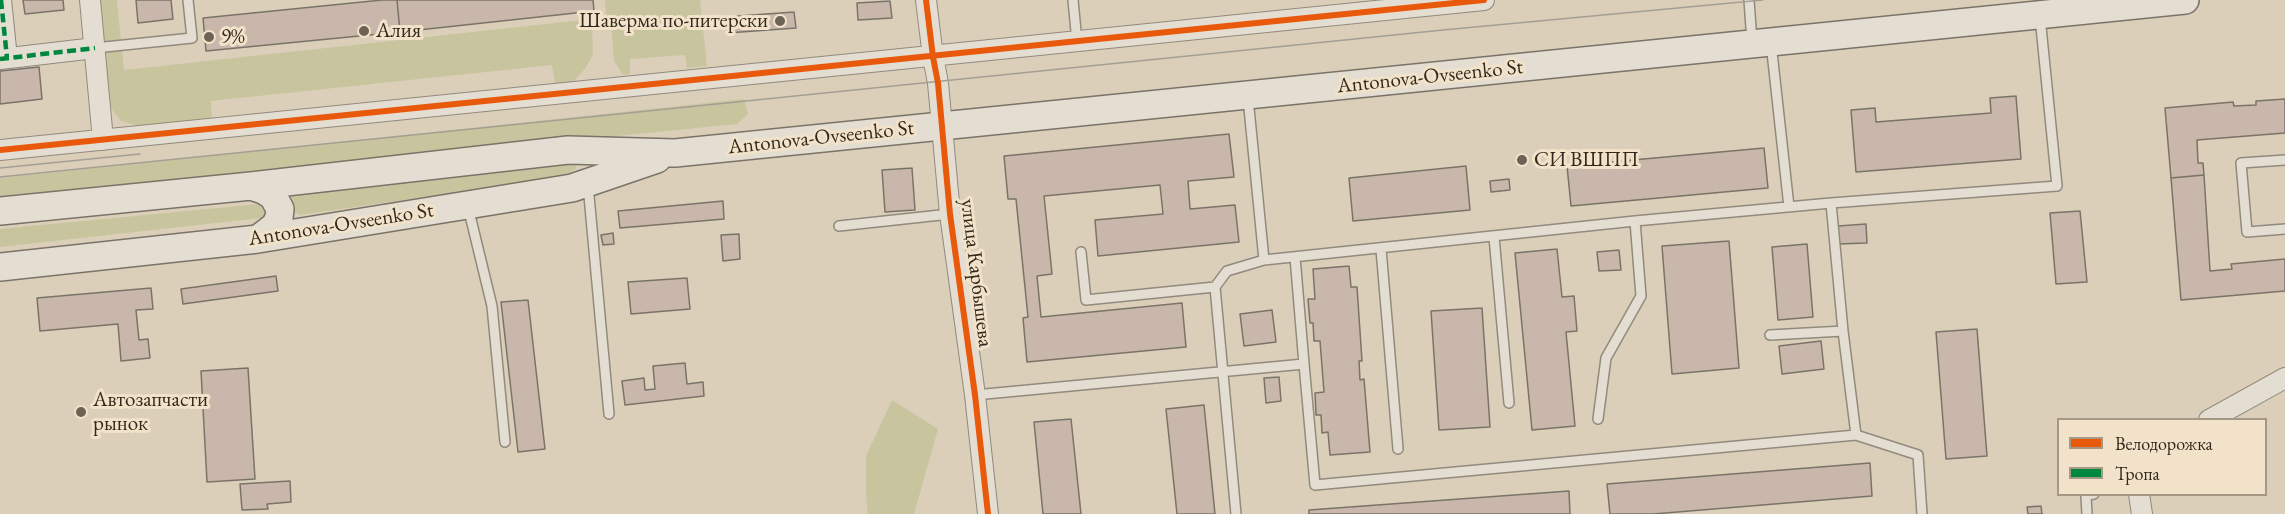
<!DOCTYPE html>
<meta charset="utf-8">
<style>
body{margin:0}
#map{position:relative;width:2285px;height:514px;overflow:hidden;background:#dbcfba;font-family:"EB Garamond",serif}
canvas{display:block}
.legend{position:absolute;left:2057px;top:418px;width:210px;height:78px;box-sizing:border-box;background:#f1e2c9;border:2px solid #a59884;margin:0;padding:8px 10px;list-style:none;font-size:18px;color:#32291d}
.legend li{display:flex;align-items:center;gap:12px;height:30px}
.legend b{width:30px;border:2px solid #a59884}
</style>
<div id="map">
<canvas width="2285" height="514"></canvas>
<ul class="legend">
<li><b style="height:8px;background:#e8590c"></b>Велодорожка</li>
<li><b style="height:8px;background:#00873e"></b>Тропа</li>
</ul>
</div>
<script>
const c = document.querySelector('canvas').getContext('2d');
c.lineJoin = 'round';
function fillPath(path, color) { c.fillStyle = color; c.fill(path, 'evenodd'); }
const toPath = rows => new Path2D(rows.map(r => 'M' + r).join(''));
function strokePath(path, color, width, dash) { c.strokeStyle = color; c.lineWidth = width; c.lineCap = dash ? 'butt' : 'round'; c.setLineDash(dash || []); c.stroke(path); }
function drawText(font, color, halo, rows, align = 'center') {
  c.font = font + ' "EB Garamond",serif'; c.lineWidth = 6; c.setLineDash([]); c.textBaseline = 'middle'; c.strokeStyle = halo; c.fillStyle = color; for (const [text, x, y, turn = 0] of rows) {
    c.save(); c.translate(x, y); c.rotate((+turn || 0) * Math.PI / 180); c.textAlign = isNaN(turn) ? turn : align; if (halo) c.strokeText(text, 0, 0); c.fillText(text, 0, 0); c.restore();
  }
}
fillPath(toPath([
 [95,0,117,0,124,70,592,19,593,55,585,69,573,82,555,84,552,65,211,101,212,119,142,127,121,121,108,105],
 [605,0,700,0,707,66,687,68,685,55,630,59,630,74,623,75,614,61,611,24,606,17],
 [744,99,748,114,737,124,0,198,0,178],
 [572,160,577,163,576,169,561,177,300,215,291,210,290,199,296,192],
 [259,204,267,207,268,213,261,218,0,247,0,229],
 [892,400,938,429,914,514,868,514,866,496,866,456]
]), '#c8c59e');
const building = toPath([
 [23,0,63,0,64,10,25,14,23,0],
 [136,0,171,0,173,19,138,23,136,0],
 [382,0,397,0,400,32,206,51,203,18,382,0],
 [397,0,593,0,594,11,400,32,397,0],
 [890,1,892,18,858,20,857,3,890,1],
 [794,12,796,28,727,33,725,17,794,12],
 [39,67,42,99,0,104,0,71,39,67],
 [2016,96,2021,159,1856,172,1851,110,1875,108,1876,122,1991,113,1990,98,2016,96],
 [2285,99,2285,133,2197,140,2198,163,2203,163,2204,175,2171,178,2165,108,2233,102,2234,106,2256,105,2256,101,2285,99],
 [1229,134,1234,177,1188,181,1190,209,1235,205,1239,242,1098,256,1095,220,1163,214,1160,185,1044,196,1052,274,1037,276,1041,317,1182,303,1186,347,1027,362,1023,318,1028,317,1016,199,1008,199,1004,156,1229,134],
 [1764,148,1768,188,1571,206,1567,166,1764,148],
 [1466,166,1470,210,1353,221,1349,178,1466,166],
 [912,168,915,210,885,212,882,170,912,168],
 [2204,175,2210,271,2232,269,2231,264,2285,259,2285,291,2181,300,2171,178,2204,175],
 [1509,179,1510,190,1491,192,1490,181,1509,179],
 [723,201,724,219,620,228,618,211,723,201],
 [2080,211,2087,282,2056,284,2050,213,2080,211],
 [1866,224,1867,243,1838,244,1838,226,1866,224],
 [613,233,614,244,603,245,601,235,613,233],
 [739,234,740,259,723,261,721,235,739,234],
 [1729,241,1739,368,1672,374,1662,246,1729,241],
 [1807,244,1813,317,1778,320,1772,247,1807,244],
 [1557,249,1562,297,1574,296,1577,331,1566,332,1575,426,1532,430,1515,253,1557,249],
 [1619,250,1621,270,1599,271,1597,252,1619,250],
 [1349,266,1351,287,1357,287,1362,361,1359,361,1360,380,1364,379,1370,452,1330,455,1328,432,1322,433,1321,415,1316,415,1315,393,1324,392,1320,341,1314,341,1313,323,1310,323,1308,299,1315,299,1313,269,1349,266],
 [276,276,278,291,183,304,181,289,276,276],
 [687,278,690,309,631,314,628,282,687,278],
 [151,288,153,309,136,310,139,340,148,339,150,358,121,361,118,324,40,331,37,298,151,288],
 [528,300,545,449,518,452,501,302,528,300],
 [1482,308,1490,427,1439,430,1431,311,1482,308],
 [1272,310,1276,342,1244,346,1240,314,1272,310],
 [1977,329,1987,456,1946,459,1936,332,1977,329],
 [1821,341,1824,369,1782,374,1779,346,1821,341],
 [685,363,687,384,703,382,704,396,625,405,622,381,644,378,645,390,655,389,653,366,685,363],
 [248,368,255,479,207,482,201,371,248,368],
 [1279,377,1281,401,1266,403,1264,378,1279,377],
 [1204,405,1215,514,1177,514,1166,409,1204,405],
 [1071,419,1081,514,1043,514,1034,422,1071,419],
 [1870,463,1872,496,1653,514,1610,514,1607,484,1870,463],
 [290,481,291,502,267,504,268,509,242,510,240,484,290,481],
 [1569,491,1570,514,1309,514,1309,510,1569,491],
 [2041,506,2042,514,2028,514,2027,507,2041,506]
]);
fillPath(building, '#c8b7aa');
strokePath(building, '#7a7368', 1.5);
const lane = toPath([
 [1073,0,1077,42],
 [1749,0,1752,42],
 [1771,43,1789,207],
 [95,48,192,38,188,0],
 [1248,98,1264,260,1635,221,1831,203,1843,331,1856,435,1918,455,1922,514],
 [2285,160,2241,163,2247,232,2285,229],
 [588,185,609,414],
 [1831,203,2057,186,2040,17],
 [468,207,492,306,505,442],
 [839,226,950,214],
 [1494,237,1509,403],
 [1381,249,1398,449],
 [1081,252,1086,300,1215,287],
 [1295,257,1304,364],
 [1770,335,1843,331],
 [975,395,1304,364,1315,485,1856,435],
 [1598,419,1606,358,1641,296,1635,221],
 [1236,514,1215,287,1227,271,1264,260],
 [2087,514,2086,496,2094,494]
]);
const street = toPath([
 [1,0,7,58],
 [90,0,103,140],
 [926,0,933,57,938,83,950,214,975,395,988,514],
 [0,59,95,48],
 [0,150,1484,0],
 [2209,420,2285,378],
 [2139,494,2142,514]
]);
const secondary = toPath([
 [251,186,263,190,273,196,280,209,279,218,275,226,258,239],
 [0,211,251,186,568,150,675,153,2185,0],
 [0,267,258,239,572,188,657,159]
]);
strokePath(lane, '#928a7d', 12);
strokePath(street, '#928a7d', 22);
strokePath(secondary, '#7a7368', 30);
strokePath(lane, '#e3ddd2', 9);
strokePath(street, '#e3ddd2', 20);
strokePath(secondary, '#e3ddd2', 27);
strokePath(toPath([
 [0,168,140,154],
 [0,177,1443,30,1763,0]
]), '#a49f95', 1.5);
strokePath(toPath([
 [1,0,7,58],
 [0,59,95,48]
]), '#00873e', 4.5, [9, 4.5]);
strokePath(toPath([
 [926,0,933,57,938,83,950,214,975,395,988,514],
 [0,150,1484,0]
]), '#e8590c', 6);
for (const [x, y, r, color] of [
 [780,21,6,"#6d6354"],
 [364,31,6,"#6d6354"],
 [209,37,6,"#6d6354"],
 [1522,160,6,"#6d6354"],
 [81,412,6,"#6d6354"]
]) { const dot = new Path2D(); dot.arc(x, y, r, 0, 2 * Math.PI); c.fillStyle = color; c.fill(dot); strokePath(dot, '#f1e2c9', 2); }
drawText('21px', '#32291d', '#f1e2c9', [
 ["Шаверма по-питерски",768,21,"right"],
 ["Алия",376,31],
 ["9%",221,37],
 ["СИ ВШПП",1534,160],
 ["Автозапчасти",93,400],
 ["рынок",93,424]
], 'left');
drawText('21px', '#32291d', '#f1e2c9', [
 ["Antonova-Ovseenko St",1430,77,-6],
 ["Antonova-Ovseenko St",821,138,-6],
 ["Antonova-Ovseenko St",341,225,-9],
 ["улица Карбышева",976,273,83]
]);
</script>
